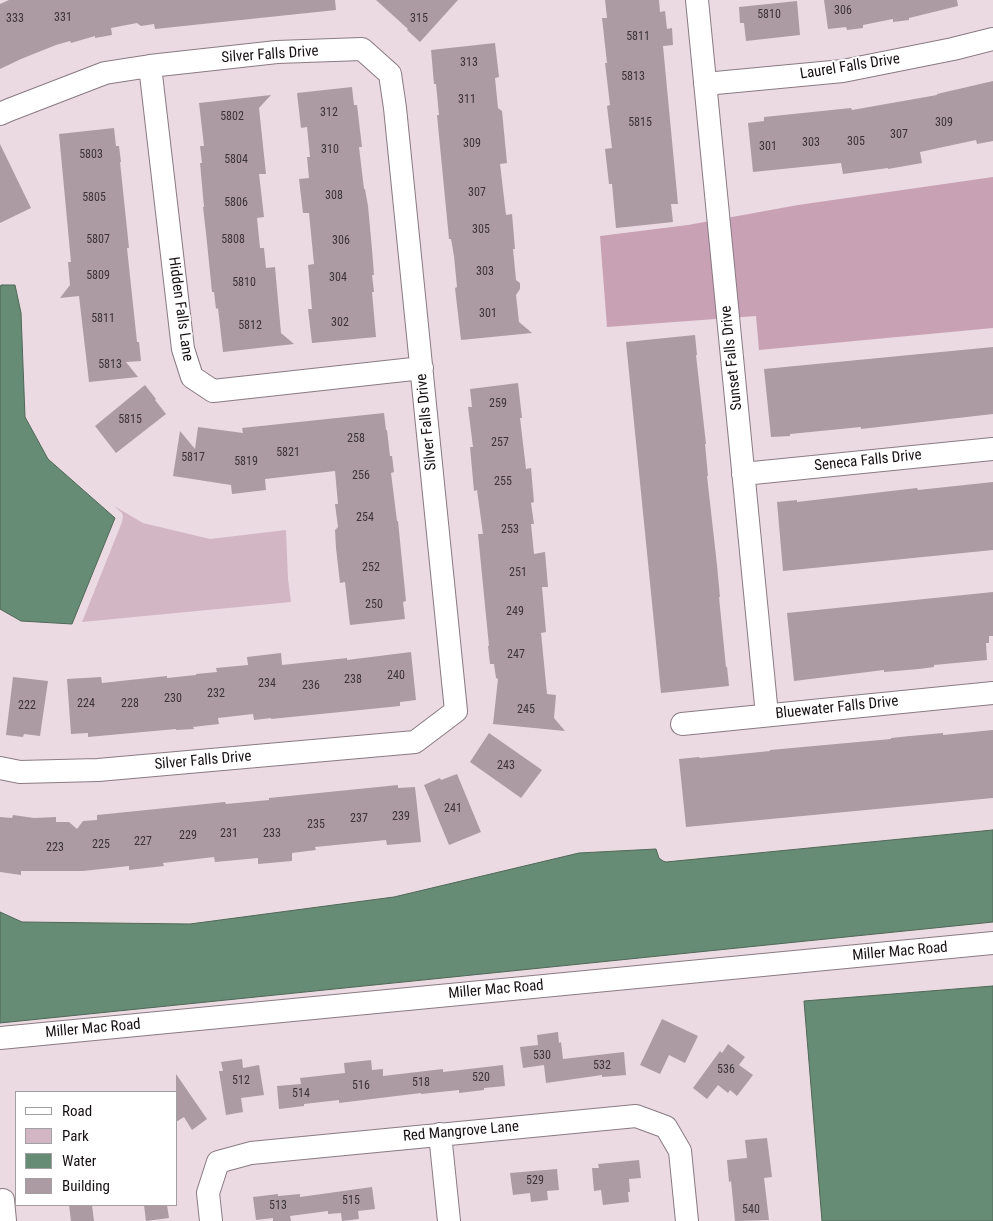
<!DOCTYPE html>
<style>
body{margin:0}
#map{position:relative;width:993px;height:1221px;overflow:hidden;background:#ebdae2;font-family:"Roboto Condensed",sans-serif}
canvas{display:block}
.legend{position:absolute;left:15px;top:1091px;width:162px;height:115px;box-sizing:border-box;background:#fff;border:1px solid #a29fa1;margin:0;padding:6px 9px;list-style:none;font-size:15px;color:#161013}
.legend li{display:flex;align-items:center;gap:10px;height:25px}
.legend b{width:25px;border:1px solid #a29fa1}
</style>
<div id="map">
<canvas width="993" height="1221"></canvas>
<ul class="legend">
<li><b style="height:6px;background:#fff"></b>Road</li>
<li><b style="height:14px;background:#d3b6c4"></b>Park</li>
<li><b style="height:14px;background:#678c75"></b>Water</li>
<li><b style="height:14px;background:#ac9ba3"></b>Building</li>
</ul>
</div>
<script>
const c = document.querySelector('canvas').getContext('2d');
c.lineJoin = 'round';
function fillPath(path, color) { c.fillStyle = color; c.fill(path, 'evenodd'); }
const toPath = rows => new Path2D(rows.map(r => 'M' + r).join(''));
function strokePath(path, color, width, dash) { c.strokeStyle = color; c.lineWidth = width; c.lineCap = dash ? 'butt' : 'round'; c.setLineDash(dash || []); c.stroke(path); }
function drawText(font, color, halo, rows, align = 'center') {
  c.font = font + ' "Roboto Condensed",sans-serif'; c.lineWidth = 4; c.setLineDash([]); c.textBaseline = 'middle'; c.strokeStyle = halo; c.fillStyle = color; for (const [text, x, y, turn = 0] of rows) {
    c.save(); c.translate(x, y); c.rotate((+turn || 0) * Math.PI / 180); c.textAlign = isNaN(turn) ? turn : align; if (halo) c.strokeText(text, 0, 0); c.fillText(text, 0, 0); c.restore();
  }
}
fillPath(toPath([
 [114,506,143,523,210,539,286,530,288,579,291,602,82,622,122,522,123,516,122,513]
]), '#d3b6c4');
fillPath(toPath([
 [993,177,993,328,759,350,756,316,607,327,600,236,688,225,798,205]
]), '#c9a1b5');
const water = toPath([
 [2,285,15,285,21,313,25,417,48,459,115,518,72,624,21,621,0,609,0,286,2,285],
 [993,830,993,922,0,1023,0,912,22,922,190,924,394,897,579,853,656,849,659,858,663,861,666,862,993,830],
 [993,986,993,1221,822,1221,804,1001,993,986]
]);
fillPath(water, '#678c75');
strokePath(water, '#4f6758', 1);
fillPath(toPath([
 [9,0,335,0,336,10,155,29,154,24,141,26,137,23,111,28,112,35,95,38,95,36,71,43,70,41,56,45,21,59,0,69,0,4],
 [376,0,458,0,420,42,407,30,408,29],
 [605,0,659,0,660,12,665,11,667,29,672,28,673,45,663,46,678,204,671,204,673,222,616,228,612,184,609,184,605,149,612,148,607,106,610,105,605,63,607,63,602,18,607,18],
 [824,0,957,0,958,6,909,18,909,20,893,22,893,19,863,25,863,28,847,30,846,27,828,29],
 [797,1,800,35,746,41,744,23,740,23,739,7],
 [495,43,499,77,495,78,498,108,502,111,507,163,500,164,506,215,512,214,515,249,513,249,516,280,520,283,520,289,516,295,519,322,532,333,461,340,455,288,457,287,454,256,451,239,449,239,439,136,437,115,439,115,436,84,434,84,431,50],
 [993,81,993,141,977,144,976,140,920,152,922,163,888,169,888,168,843,174,841,163,753,172,748,123,764,121,764,117,851,108,852,110,937,95,937,94],
 [352,87,354,105,357,105,362,147,359,147,364,189,365,189,368,206,372,249,374,275,372,275,374,292,372,292,376,337,312,343,308,309,312,309,308,265,314,264,309,213,303,213,299,179,309,178,307,157,310,157,307,127,301,128,297,93],
 [271,95,259,108,266,174,259,174,264,217,257,218,260,248,264,248,266,268,275,267,281,333,294,344,223,352,218,308,216,309,214,292,212,292,206,233,203,207,204,207,200,163,202,163,200,146,204,146,199,103],
 [114,128,116,146,119,146,121,162,120,162,129,248,127,248,137,342,139,342,141,361,126,362,138,377,89,382,79,296,60,298,70,285,68,262,71,262,59,134],
 [0,144,31,208,0,223],
 [695,335,697,355,696,355,706,444,705,444,708,476,707,476,717,565,720,597,719,597,726,667,727,667,729,686,661,693,626,342],
 [993,347,993,414,861,429,861,427,790,434,790,436,771,437,764,369],
 [518,383,522,418,520,418,526,469,531,468,534,502,531,503,534,524,531,524,534,554,545,552,548,587,542,587,546,632,541,633,547,694,556,695,554,718,565,731,493,724,498,679,496,678,494,664,490,664,488,646,489,646,478,534,483,534,477,490,474,491,470,447,473,447,468,407,472,407,470,389],
 [145,385,156,399,155,400,166,414,116,453,95,426],
 [384,413,386,430,387,430,390,456,392,456,394,472,391,473,397,521,398,521,406,601,403,602,405,619,350,625,345,582,340,583,336,548,335,530,338,527,335,504,338,504,335,471,265,479,266,490,232,494,231,485,173,476,180,431,195,449,198,427,243,433,242,428],
 [993,482,993,550,783,571,777,502,797,500,797,502,917,488,918,490],
 [993,592,993,636,989,636,989,643,986,643,987,660,934,665,934,667,919,669,884,672,884,670,794,681,787,613],
 [411,652,416,700,400,702,400,706,271,719,271,718,254,720,253,714,218,718,219,724,193,727,194,729,176,730,176,729,88,737,88,733,71,734,67,679,101,677,102,683,167,676,167,678,196,675,196,674,217,672,216,668,248,665,247,657,281,653,282,665,347,658,347,660],
 [13,677,48,681,40,736,24,734,23,737,6,735],
 [993,730,993,798,686,827,679,759,699,757,700,758,770,751,770,750,891,739,891,738,910,736,943,733,943,735],
 [489,733,542,770,521,798,470,762],
 [457,774,481,832,449,845,424,785,440,778,441,780],
 [398,785,398,788,415,787,421,842,387,845,386,840,315,847,316,850,292,853,292,861,258,864,258,858,215,862,214,857,163,863,164,866,129,870,129,866,83,871,21,871,21,875,0,872,0,817,12,818,13,815,34,818,56,817,56,822,69,822,77,829,83,821,97,820,97,815,225,802,226,804,269,800,269,798],
 [662,1019,698,1036,685,1063,669,1055,660,1074,640,1065],
 [558,1032,559,1043,561,1042,563,1059,624,1052,626,1075,602,1077,602,1075,546,1083,544,1065,523,1068,520,1047,538,1045,537,1035],
 [728,1044,745,1057,739,1065,753,1075,737,1096,730,1090,728,1093,718,1085,707,1099,693,1088,720,1051,722,1053],
 [242,1059,243,1068,259,1065,264,1095,241,1098,243,1112,226,1115,219,1071,223,1071,221,1062],
 [371,1060,372,1070,383,1069,383,1076,443,1069,443,1072,503,1065,505,1086,484,1088,484,1090,459,1093,459,1090,421,1094,421,1093,339,1103,339,1100,304,1104,304,1106,279,1109,277,1086,301,1084,300,1078,345,1073,344,1063],
 [176,1074,207,1119,192,1130,184,1117,176,1122],
 [767,1138,772,1177,764,1178,769,1220,735,1221,731,1181,729,1182,727,1160,747,1158,745,1140],
 [639,1160,641,1178,629,1179,630,1192,628,1192,629,1202,603,1205,601,1190,594,1191,592,1168,599,1168,598,1164],
 [557,1169,559,1190,547,1191,548,1200,531,1202,530,1193,513,1195,510,1173],
 [372,1187,375,1209,358,1211,359,1219,342,1221,341,1213,328,1214,328,1211,290,1216,291,1221,273,1221,273,1218,256,1220,253,1197,278,1194,278,1196,300,1194,300,1197],
 [69,1205,92,1205,94,1221,71,1221],
 [144,1205,167,1205,169,1218,146,1221]
]), '#ac9ba3');
const minor = toPath([
 [697,0,767,715],
 [150,66,183,349,192,377,213,391,422,368],
 [705,84,843,71,953,49,993,39],
 [0,114,9,110,105,73,150,66,277,52,362,49,390,74,395,108,456,711,415,742,98,770,20,772,0,768],
 [743,474,993,449],
 [682,724,993,693],
 [0,1038,993,943],
 [440,1134,449,1221],
 [3,1200,5,1221],
 [211,1221,208,1193,218,1162,251,1153,636,1116,666,1127,680,1151,687,1221]
]);
strokePath(minor, '#8a7a82', 24);
strokePath(minor, '#fff', 22);
drawText('12px', '#3c3337', null, [
 ["306",843,11],
 ["5810",769,15],
 ["331",63,18],
 ["333",15,19],
 ["315",419,19],
 ["5811",638,37],
 ["313",469,63],
 ["5813",633,77],
 ["311",467,100],
 ["312",329,113],
 ["5802",232,117],
 ["5815",640,123],
 ["309",944,123],
 ["307",899,135],
 ["305",856,142],
 ["303",811,143],
 ["309",472,144],
 ["301",768,147],
 ["310",330,150],
 ["5803",91,155],
 ["5804",236,160],
 ["307",477,193],
 ["308",334,196],
 ["5805",94,198],
 ["5806",236,203],
 ["305",481,230],
 ["5807",98,240],
 ["5808",233,240],
 ["306",341,241],
 ["303",485,272],
 ["5809",98,276],
 ["304",338,278],
 ["5810",244,283],
 ["301",488,314],
 ["5811",103,319],
 ["302",340,323],
 ["5812",250,326],
 ["5813",110,365],
 ["259",498,404],
 ["5815",130,420],
 ["258",356,439],
 ["257",500,443],
 ["5821",288,453],
 ["5817",193,458],
 ["5819",246,462],
 ["256",361,476],
 ["255",503,482],
 ["254",365,518],
 ["253",510,530],
 ["252",371,568],
 ["251",518,573],
 ["250",374,605],
 ["249",515,612],
 ["247",516,655],
 ["240",396,676],
 ["238",353,680],
 ["234",267,684],
 ["236",311,686],
 ["232",216,694],
 ["230",173,699],
 ["224",86,704],
 ["228",130,704],
 ["222",27,706],
 ["245",526,710],
 ["243",506,766],
 ["241",453,809],
 ["239",401,817],
 ["237",359,819],
 ["235",316,825],
 ["231",229,834],
 ["233",272,834],
 ["229",188,836],
 ["227",143,842],
 ["225",101,845],
 ["223",55,848],
 ["530",542,1056],
 ["532",602,1066],
 ["536",726,1070],
 ["520",481,1078],
 ["512",241,1081],
 ["518",421,1083],
 ["516",361,1086],
 ["514",301,1094],
 ["529",535,1181],
 ["515",351,1201],
 ["513",278,1206],
 ["540",751,1210]
]);
drawText('15px', '#161013', '#fff', [
 ["Silver Falls Drive",270,55,-4],
 ["Laurel Falls Drive",850,67,-9],
 ["Hidden Falls Lane",180,309,82],
 ["Sunset Falls Drive",732,358,-96],
 ["Silver Falls Drive",427,422,-96],
 ["Seneca Falls Drive",868,461,-6],
 ["Bluewater Falls Drive",837,708,-6],
 ["Silver Falls Drive",203,761,-5],
 ["Miller Mac Road",900,952,-5],
 ["Miller Mac Road",496,990,-5],
 ["Miller Mac Road",93,1029,-5],
 ["Red Mangrove Lane",461,1132,-5]
]);
</script>
